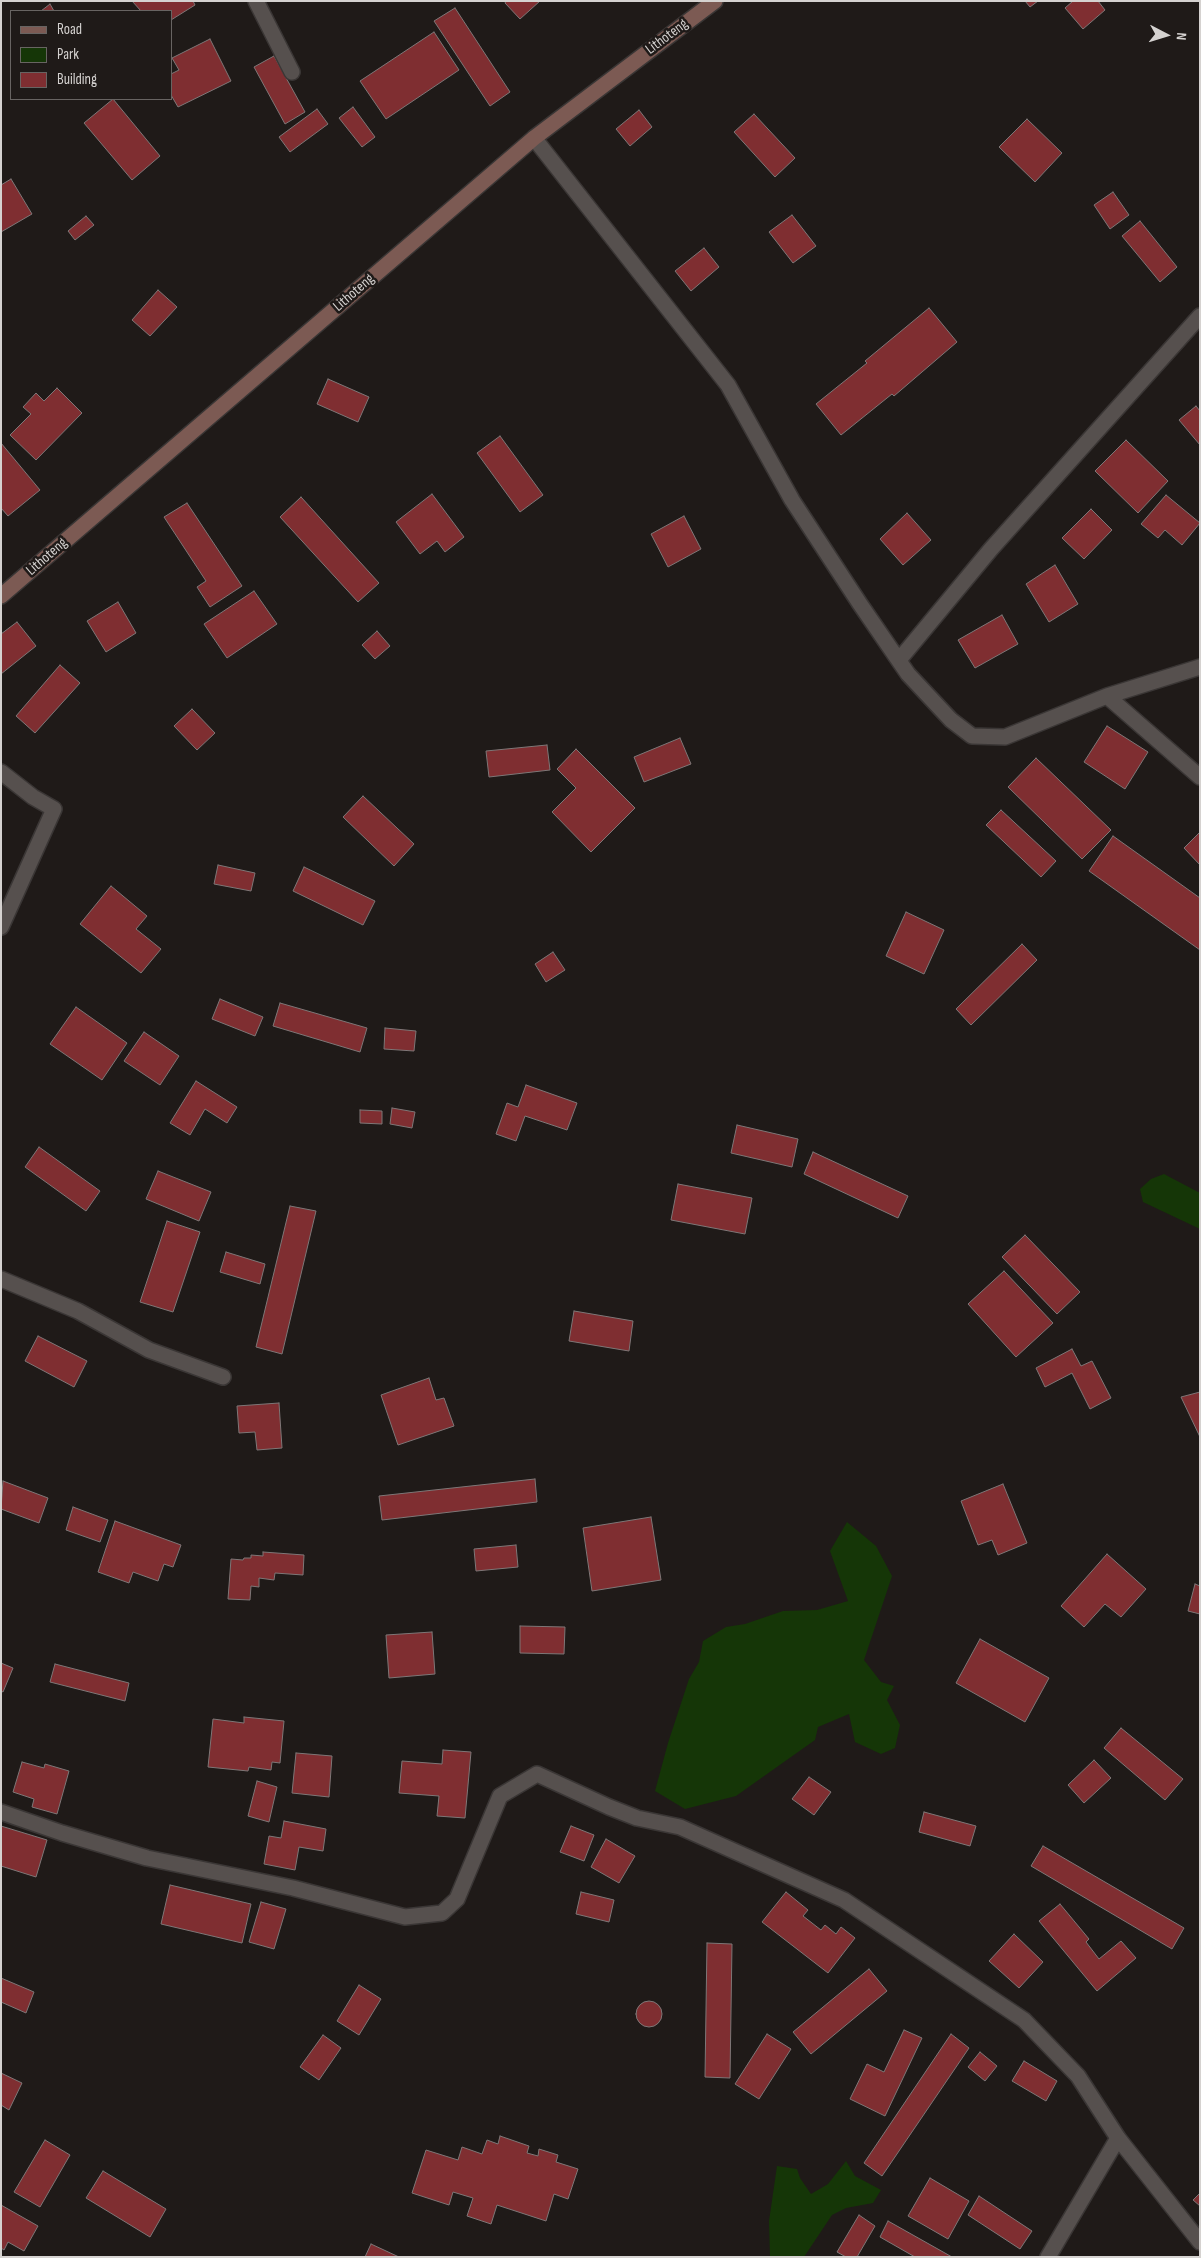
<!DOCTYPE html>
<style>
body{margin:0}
#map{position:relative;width:1201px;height:2258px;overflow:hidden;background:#1f1a18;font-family:"Sofia Sans Condensed",sans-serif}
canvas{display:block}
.frame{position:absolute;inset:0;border:2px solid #d5d2d0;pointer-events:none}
.legend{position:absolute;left:10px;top:10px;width:162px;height:90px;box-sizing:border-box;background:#1f1a18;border:1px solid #686462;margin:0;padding:6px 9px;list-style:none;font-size:15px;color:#d5d2d0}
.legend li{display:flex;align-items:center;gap:10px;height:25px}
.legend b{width:25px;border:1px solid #686462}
.north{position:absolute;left:1141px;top:10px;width:50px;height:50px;-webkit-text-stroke:4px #1f1a18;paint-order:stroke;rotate:95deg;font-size:14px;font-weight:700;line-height:20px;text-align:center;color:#d5d2d0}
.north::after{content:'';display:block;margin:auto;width:18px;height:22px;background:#d5d2d0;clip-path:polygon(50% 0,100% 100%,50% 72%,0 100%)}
</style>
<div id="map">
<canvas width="1201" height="2258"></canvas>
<div class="frame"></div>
<ul class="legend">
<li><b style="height:6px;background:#7c5a53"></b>Road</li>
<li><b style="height:14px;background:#153607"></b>Park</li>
<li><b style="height:14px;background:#7f2e31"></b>Building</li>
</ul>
<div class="north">N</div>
</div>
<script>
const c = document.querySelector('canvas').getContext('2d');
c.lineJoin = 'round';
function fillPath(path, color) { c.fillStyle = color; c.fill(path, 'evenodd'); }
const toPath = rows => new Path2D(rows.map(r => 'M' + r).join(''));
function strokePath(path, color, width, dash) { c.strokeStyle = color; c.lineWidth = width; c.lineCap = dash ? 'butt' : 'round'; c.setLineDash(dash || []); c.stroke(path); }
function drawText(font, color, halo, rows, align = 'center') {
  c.font = font + ' "Sofia Sans Condensed",sans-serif'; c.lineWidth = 5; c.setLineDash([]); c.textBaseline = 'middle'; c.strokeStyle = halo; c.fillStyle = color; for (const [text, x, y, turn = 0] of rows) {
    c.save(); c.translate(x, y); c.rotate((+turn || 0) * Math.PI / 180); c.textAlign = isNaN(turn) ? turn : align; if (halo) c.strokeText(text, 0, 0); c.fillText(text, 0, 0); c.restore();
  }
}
fillPath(toPath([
 [1164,1174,1200,1193,1200,1229,1143,1202,1140,1189,1151,1179],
 [847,1522,876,1546,892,1576,864,1660,881,1682,894,1686,887,1700,900,1725,895,1748,881,1754,855,1742,849,1714,818,1727,815,1740,736,1796,685,1809,655,1791,668,1743,689,1679,699,1662,703,1641,726,1627,745,1624,783,1611,817,1610,848,1601,830,1551],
 [846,2161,855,2176,881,2190,873,2203,846,2208,832,2215,804,2257,770,2257,769,2221,777,2166,797,2169,800,2178,811,2194,828,2184]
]), '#153607');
const building = toPath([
 [132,1,193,1,195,5,171,20,171,11,141,11,132,1],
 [506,1,540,1,520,19,505,3,506,1],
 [1025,1,1038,1,1030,7,1025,1],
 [1073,1,1098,1,1105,10,1083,29,1065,8,1073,1],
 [50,4,54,11,41,11,50,4],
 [455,8,510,92,490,106,434,21,455,8],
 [434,32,459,70,386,119,360,81,434,32],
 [210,39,231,81,178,107,171,95,171,74,179,70,172,58,210,39],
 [274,56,305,112,285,124,254,67,274,56],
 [113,99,160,156,132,180,84,123,113,99],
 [353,107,375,137,362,147,339,118,353,107],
 [317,109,328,124,290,152,279,137,317,109],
 [639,110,652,127,630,146,616,129,639,110],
 [754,114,795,158,775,177,734,132,754,114],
 [1027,119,1062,153,1035,182,999,147,1027,119],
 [11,179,32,214,1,232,1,185,11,179],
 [1113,192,1129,215,1110,229,1094,205,1113,192],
 [792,215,816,246,793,263,769,232,792,215],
 [86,216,94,225,75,240,68,231,86,216],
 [1140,221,1177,267,1160,282,1122,236,1140,221],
 [704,248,719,267,691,291,675,271,704,248],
 [158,290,177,307,150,336,132,320,158,290],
 [929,308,957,342,894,396,892,394,841,435,816,404,867,363,865,361,929,308],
 [328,379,369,397,358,422,317,404,328,379],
 [57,388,82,413,36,460,10,435,31,414,23,407,36,393,44,401,57,388],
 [1196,406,1200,411,1200,445,1179,420,1196,406],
 [500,436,543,495,520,512,477,453,500,436],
 [1126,440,1168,481,1138,513,1095,471,1126,440],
 [1,443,40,490,8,516,1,508,1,443],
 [432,494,464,537,445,552,437,541,420,554,396,522,432,494],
 [1166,495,1200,523,1182,545,1165,530,1158,538,1141,524,1166,495],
 [301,497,379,583,358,602,280,517,301,497],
 [187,503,242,586,210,607,197,587,206,581,164,517,187,503],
 [1091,509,1112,530,1084,559,1062,538,1091,509],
 [907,513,931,540,903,565,880,539,907,513],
 [684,516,701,549,668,567,651,534,684,516],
 [1055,565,1078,604,1049,622,1026,584,1055,565],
 [254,591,277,624,227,658,204,624,254,591],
 [118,602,136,633,106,652,87,621,118,602],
 [1002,615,1018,644,975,668,958,640,1002,615],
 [17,622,36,646,1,674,1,634,17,622],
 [377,631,390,646,375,659,362,645,377,631],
 [60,665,80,683,35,733,16,716,60,665],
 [192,709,215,733,197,750,174,726,192,709],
 [1107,726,1148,752,1125,789,1084,762,1107,726],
 [680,738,691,764,644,782,634,757,680,738],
 [547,745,550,770,489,777,486,751,547,745],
 [576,749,635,808,591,852,552,812,576,788,557,769,576,749],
 [1036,758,1111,830,1082,859,1008,787,1036,758],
 [363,796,414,844,394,866,343,817,363,796],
 [1001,810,1056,861,1041,877,986,825,1001,810],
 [1200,832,1200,865,1184,848,1200,832],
 [1113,836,1200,898,1200,950,1089,871,1113,836],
 [218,865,255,873,251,891,214,884,218,865],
 [304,867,375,901,363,925,293,891,304,867],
 [111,886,147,916,136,929,161,949,141,973,80,924,111,886],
 [906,912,944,930,924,974,886,956,906,912],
 [1022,944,1037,960,971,1025,956,1009,1022,944],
 [553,952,565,970,546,982,535,964,553,952],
 [220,999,263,1017,255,1036,212,1019,220,999],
 [280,1003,367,1028,360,1052,273,1026,280,1003],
 [76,1007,127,1043,102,1080,50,1044,76,1007],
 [385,1028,416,1031,414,1051,384,1049,385,1028],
 [144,1032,179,1056,160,1085,124,1061,144,1032],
 [196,1081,237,1107,227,1123,205,1109,190,1135,170,1123,196,1081],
 [526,1085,577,1103,567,1130,525,1116,516,1141,496,1134,507,1103,518,1107,526,1085],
 [392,1108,415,1112,412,1128,390,1124,392,1108],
 [360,1110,382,1111,382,1124,360,1123,360,1110],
 [737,1125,798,1139,792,1167,731,1153,737,1125],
 [39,1147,100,1191,86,1211,25,1167,39,1147],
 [813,1152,908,1196,898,1218,804,1174,813,1152],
 [158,1171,211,1192,199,1221,146,1199,158,1171],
 [678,1184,752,1198,745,1234,671,1220,678,1184],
 [290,1206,316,1211,282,1354,256,1347,290,1206],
 [167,1221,200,1232,173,1312,140,1302,167,1221],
 [1025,1235,1080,1292,1057,1314,1002,1257,1025,1235],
 [226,1252,265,1264,260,1284,220,1272,226,1252],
 [1004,1271,1053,1323,1016,1357,968,1304,1004,1271],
 [574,1311,633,1321,629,1351,569,1341,574,1311],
 [38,1336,87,1361,74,1387,25,1361,38,1336],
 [1072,1349,1081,1366,1092,1361,1111,1398,1090,1409,1072,1373,1045,1387,1036,1368,1072,1349],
 [429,1378,436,1400,444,1398,454,1426,398,1445,381,1395,429,1378],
 [1200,1392,1200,1437,1181,1397,1200,1392],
 [279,1403,282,1448,257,1450,255,1432,239,1433,237,1406,279,1403],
 [535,1479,537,1502,382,1520,379,1496,535,1479],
 [3,1481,48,1498,39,1523,1,1509,3,1481],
 [1003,1484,1027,1543,998,1555,992,1540,978,1545,961,1501,1003,1484],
 [73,1507,108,1520,100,1542,66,1530,73,1507],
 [651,1517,661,1580,592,1591,583,1528,651,1517],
 [115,1521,181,1545,173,1567,164,1564,158,1581,133,1572,129,1583,98,1572,115,1521],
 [516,1545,518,1567,476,1571,474,1549,516,1545],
 [263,1552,304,1555,303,1575,275,1573,274,1580,259,1578,259,1587,251,1586,250,1600,228,1599,231,1559,243,1560,244,1558,251,1558,251,1555,263,1556,263,1552],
 [1107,1554,1146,1589,1121,1617,1105,1604,1084,1627,1061,1606,1107,1554],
 [1195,1584,1200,1586,1200,1614,1188,1611,1195,1584],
 [520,1626,565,1627,564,1654,520,1653,520,1626],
 [432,1632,435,1674,389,1678,386,1635,432,1632],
 [980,1639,1049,1678,1025,1722,956,1683,980,1639],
 [1,1663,13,1668,3,1692,1,1691,1,1663],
 [55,1664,129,1683,125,1701,50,1682,55,1664],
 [244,1717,284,1721,280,1763,272,1762,271,1770,249,1767,248,1771,208,1767,213,1719,244,1723,244,1717],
 [1121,1728,1183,1779,1165,1800,1104,1748,1121,1728],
 [443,1750,471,1752,465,1818,437,1816,439,1796,399,1793,402,1761,442,1764,443,1750],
 [296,1753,332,1756,329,1797,292,1793,296,1753],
 [1094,1760,1111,1778,1084,1803,1068,1785,1094,1760],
 [22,1762,44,1768,45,1764,69,1771,57,1814,32,1807,34,1799,13,1792,22,1762],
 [809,1777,831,1792,814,1815,792,1799,809,1777],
 [257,1781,277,1787,269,1822,248,1816,257,1781],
 [924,1812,976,1826,970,1846,919,1832,924,1812],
 [284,1821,326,1829,323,1851,299,1847,295,1870,264,1864,269,1836,281,1838,284,1821],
 [1,1826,47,1840,36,1877,1,1866,1,1826],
 [571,1826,594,1835,584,1861,560,1852,571,1826],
 [606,1839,635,1856,619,1883,591,1867,606,1839],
 [1043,1846,1184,1928,1172,1949,1031,1866,1043,1846],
 [170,1885,251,1904,242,1943,161,1924,170,1885],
 [581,1892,614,1900,609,1922,576,1914,581,1892],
 [786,1892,808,1910,803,1916,821,1930,825,1925,836,1934,841,1927,855,1938,828,1973,762,1922,786,1892],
 [261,1902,286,1909,274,1949,249,1942,261,1902],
 [1060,1904,1089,1939,1086,1942,1099,1959,1121,1941,1136,1958,1097,1991,1039,1921,1060,1904],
 [1014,1934,1043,1962,1019,1988,989,1961,1014,1934],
 [707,1943,732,1944,730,2078,705,2077,707,1943],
 [869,1969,887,1991,811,2054,793,2032,869,1969],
 [1,1978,34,1992,26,2013,1,2002,1,1978],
 [359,1985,381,1999,359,2035,337,2021,359,1985],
 '636 2014a13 13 0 1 1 26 0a13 13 0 1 1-26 0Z',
 [904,2030,922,2038,885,2116,850,2099,867,2064,884,2072,904,2030],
 [767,2034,791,2049,759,2099,735,2084,767,2034],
 [951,2034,969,2048,882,2176,864,2163,951,2034],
 [323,2035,341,2048,319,2080,300,2067,323,2035],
 [980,2052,997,2066,985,2081,968,2067,980,2052],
 [1024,2061,1057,2081,1046,2101,1012,2081,1024,2061],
 [1,2073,22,2083,9,2110,1,2105,1,2073],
 [500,2136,529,2146,527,2153,538,2156,539,2149,558,2155,556,2162,578,2169,568,2199,554,2194,546,2221,497,2205,491,2224,467,2216,473,2198,453,2192,449,2205,412,2193,426,2150,458,2160,462,2147,482,2154,487,2140,498,2144,500,2136],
 [45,2140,70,2155,40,2207,14,2192,45,2140],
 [103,2171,166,2209,150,2237,86,2198,103,2171],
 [930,2178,969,2201,948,2239,908,2216,930,2178],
 [1200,2193,1200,2206,1193,2200,1200,2193],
 [979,2196,1032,2231,1020,2249,968,2215,979,2196],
 [1,2205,38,2226,24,2251,8,2242,4,2250,1,2248,1,2205],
 [859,2215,875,2226,857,2257,846,2257,837,2252,859,2215],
 [888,2221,952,2257,915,2257,880,2237,888,2221],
 [371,2244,399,2257,365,2257,371,2244]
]);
fillPath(building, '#7f2e31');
strokePath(building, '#7e7777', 1);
const street = toPath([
 [256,1,292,72],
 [534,138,728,385,792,500,860,604,908,674,951,720,972,736,1005,737,1107,696,1200,777],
 [899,660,991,549,1200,316],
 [1107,696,1200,667],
 [1,772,33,797,54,809,1,927],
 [1,1279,78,1311,149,1350,223,1377],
 [1,1812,62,1833,147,1858,293,1888,405,1917,442,1913,457,1899,500,1796,537,1774,609,1807,637,1818,680,1827,844,1900,1024,2020,1078,2076,1118,2138,1200,2242],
 [1048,2257,1118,2138]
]);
const secondary = toPath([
 [1,596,534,138,715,1]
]);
strokePath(street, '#3a3635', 18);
strokePath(secondary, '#3a3635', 18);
strokePath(street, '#56504e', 15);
strokePath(secondary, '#7c5a53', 15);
drawText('15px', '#d5d2d0', '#1f1a18', [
 ["Lithoteng",667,37,-37],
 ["Lithoteng",354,293,-41],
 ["Lithoteng",47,557,-41]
]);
</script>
